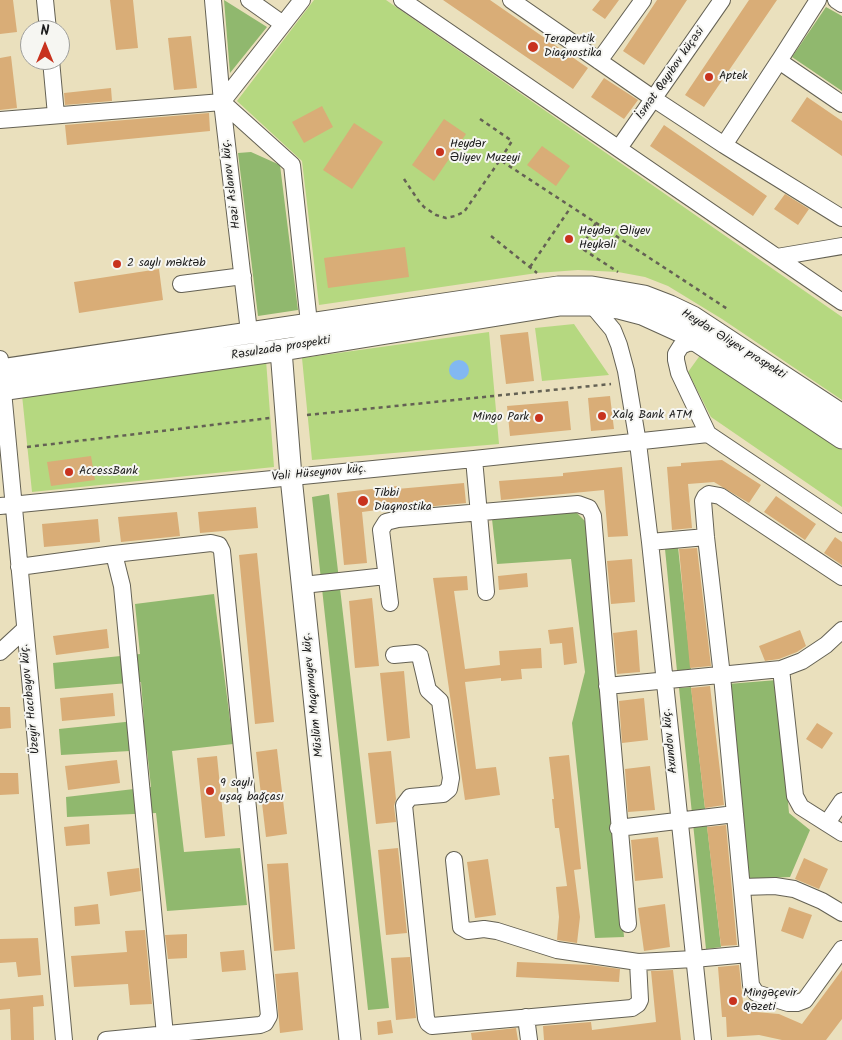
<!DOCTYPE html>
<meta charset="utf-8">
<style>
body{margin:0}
#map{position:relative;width:842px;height:1040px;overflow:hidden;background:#eae0bd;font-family:Kalam,sans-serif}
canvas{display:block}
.north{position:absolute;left:20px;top:20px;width:50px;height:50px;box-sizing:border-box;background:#f6f6f2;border:1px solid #9f9f9c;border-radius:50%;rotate:0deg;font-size:14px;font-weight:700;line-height:20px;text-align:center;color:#1c1c1c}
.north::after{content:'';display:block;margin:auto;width:18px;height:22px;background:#c8321e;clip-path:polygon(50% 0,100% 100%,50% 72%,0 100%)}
</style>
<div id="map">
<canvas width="842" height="1040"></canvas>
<div class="north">N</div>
</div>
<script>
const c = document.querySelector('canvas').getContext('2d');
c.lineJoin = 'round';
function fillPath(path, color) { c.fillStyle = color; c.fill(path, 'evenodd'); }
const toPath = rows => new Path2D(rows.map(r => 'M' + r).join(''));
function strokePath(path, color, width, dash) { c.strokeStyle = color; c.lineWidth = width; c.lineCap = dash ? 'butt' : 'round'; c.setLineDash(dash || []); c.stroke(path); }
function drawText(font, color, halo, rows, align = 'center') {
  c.font = font + ' Kalam,sans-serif'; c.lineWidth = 4; c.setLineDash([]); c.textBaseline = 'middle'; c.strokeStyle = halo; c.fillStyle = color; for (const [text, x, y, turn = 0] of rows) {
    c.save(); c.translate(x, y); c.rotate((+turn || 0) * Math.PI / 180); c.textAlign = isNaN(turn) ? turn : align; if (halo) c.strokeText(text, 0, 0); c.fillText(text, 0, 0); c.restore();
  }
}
fillPath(toPath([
 [314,0,386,0,842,317,842,400,722,319,668,286,645,277,618,272,578,270,537,273,319,305,302,161,237,101],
 [574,324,609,375,542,381,535,328],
 [489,332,499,444,312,460,302,358],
 [701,354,842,450,842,507,711,417,688,372],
 [266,360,274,467,32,492,22,395]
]), '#b5d880');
fillPath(toPath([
 [224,0,267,27,230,73],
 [826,7,842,16,842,91,792,57],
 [251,152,280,165,298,310,258,316,238,153],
 [329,494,389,1008,368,1010,312,497],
 [576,512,587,523,624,937,595,938,572,723,585,672,571,559,497,564,492,519],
 [678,547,691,669,677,671,665,549],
 [214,594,233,744,172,751,184,852,240,848,247,905,167,911,156,813,67,817,66,797,151,787,147,750,61,755,59,729,144,720,141,682,55,689,53,663,140,654,135,604],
 [777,680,789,813,810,830,790,877,747,879,728,684],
 [691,687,721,947,706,949,679,688]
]), '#90b86e');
fillPath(toPath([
 '449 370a10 10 0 1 1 20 0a10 10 0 1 1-20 0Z'
]), '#82b8f1');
fillPath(toPath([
 [0,0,13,0,17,32,0,34],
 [110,0,133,0,138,48,116,50],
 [443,0,490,0,588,68,573,89],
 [600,0,619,0,605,19,592,10],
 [657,0,687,0,644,65,623,51],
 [749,0,777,0,704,107,685,95],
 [191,36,197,88,174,90,168,38],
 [11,56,17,108,0,110,0,58],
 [604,78,638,100,624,119,591,97],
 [111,88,112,101,65,105,64,93],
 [807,97,842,121,842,156,791,121],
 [322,106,333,127,304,143,292,122],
 [209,113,210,131,67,145,65,125],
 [444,119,466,134,434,181,412,165],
 [354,123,383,142,352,189,323,170],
 [664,125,767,196,753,216,650,146],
 [542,146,570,166,556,186,527,165],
 [785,194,809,209,798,225,774,209],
 [405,247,409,277,328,288,324,258],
 [159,269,163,300,79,313,74,282],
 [528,332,534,381,506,384,500,335],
 [610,396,614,429,591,431,588,398],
 [568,401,571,430,510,436,507,406],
 [91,456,95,480,51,486,47,462],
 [722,460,761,485,749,503,714,482,688,484,692,528,672,530,667,467,681,466,681,463],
 [622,467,628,536,608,537,604,490,501,500,499,481,563,476,563,473],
 [464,483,466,503,415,508,415,505,362,512,367,563,344,565,337,493,397,486,397,489],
 [776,496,816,524,805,540,764,512],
 [256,507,258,528,200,533,198,512],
 [177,512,180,536,121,542,118,517],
 [98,519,100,542,44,547,42,524],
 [835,537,842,542,842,565,824,553],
 [697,548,711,666,690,668,679,549],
 [257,553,274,722,255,724,239,555],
 [632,559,635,602,611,604,607,561],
 [527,573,528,587,499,590,498,576],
 [467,576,468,590,454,591,465,669,500,665,499,651,541,648,542,668,521,669,522,679,501,681,501,678,465,682,476,769,496,767,500,795,465,800,433,578],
 [372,598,379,666,355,668,349,601],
 [573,627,577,663,564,665,562,643,550,644,548,630],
 [107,629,109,648,56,655,53,636],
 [637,630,640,672,617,674,613,633],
 [800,630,806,646,797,652,779,659,765,661,759,646],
 [404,671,410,738,387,741,380,673],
 [710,686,724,805,705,808,691,688],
 [113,693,115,716,62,721,60,698],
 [644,698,648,740,622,743,619,701],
 [0,707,10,707,11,728,0,729],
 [817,723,833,733,822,749,806,739],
 [277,749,287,834,266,837,256,752],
 [391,751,396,799,394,806,396,822,376,824,368,753],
 [569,755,581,869,574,870,580,917,577,943,557,940,559,917,556,887,567,886,559,828,555,828,552,799,554,799,549,757],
 [217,756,225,836,205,838,197,758],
 [117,760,120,783,68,790,65,766],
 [650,766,655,810,628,812,625,769],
 [0,773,18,773,19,794,0,795],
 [89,824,90,844,66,846,64,827],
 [726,825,737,945,721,946,707,827],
 [658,837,663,878,635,881,631,840],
 [398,848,407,933,386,935,378,850],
 [804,858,828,869,819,889,795,879],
 [488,859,496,915,475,918,467,862],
 [288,863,295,949,274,951,267,864],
 [139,868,141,891,110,896,107,872],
 [98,904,100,924,75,926,74,907],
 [665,904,670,947,644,951,638,908],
 [789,907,812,915,803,939,781,931],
 [145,930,152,1004,130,1005,128,984,74,987,71,956,127,952,125,931],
 [187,934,187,958,168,959,165,935],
 [38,938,41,975,18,977,16,962,0,963,0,939],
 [244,950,246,970,222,972,220,952],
 [410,957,416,1018,396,1020,391,958],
 [517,962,591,965,620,969,619,982,516,977],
 [739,965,744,1011,779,1014,802,1024,842,970,842,1019,826,1040,782,1040,759,1035,727,1037,726,1017,722,1017,718,967],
 [673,970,681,1040,544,1040,543,1026,591,1022,592,1030,656,1022,651,971],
 [298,972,303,1030,280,1033,275,974],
 [43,995,44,1006,33,1007,34,1040,11,1040,10,1009,0,1010,0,999],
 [391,1020,393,1033,378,1035,377,1022],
 [516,1028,518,1040,472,1040,471,1033]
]), '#d9ad77');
const minor = toPath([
 [45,0,48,30],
 [213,0,222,102,249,332,259,337],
 [249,0,283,24],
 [402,0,842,302],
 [511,0,654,99,724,145,842,218],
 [818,0,779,61,842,104],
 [836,0,842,4],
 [51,60,56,115],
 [599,61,643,0],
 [0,120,222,102],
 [724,145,779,61],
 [619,148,722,0],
 [777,257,842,246],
 [181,284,243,276],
 [592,305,613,330,619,345,626,371,638,443,650,542,703,1040],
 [301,331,309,323,292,165,222,102,302,0],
 [699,342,688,343,681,346,676,354,676,360,679,373,708,434],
 [0,359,64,1040],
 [474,459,486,592],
 [0,506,474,459,708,434,842,524],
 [650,542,706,537],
 [114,554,122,586,165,1035],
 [19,567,114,554,211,543,219,545,222,551,269,1016,265,1023,260,1025,106,1040],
 [842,577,720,496,709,494,705,497,703,501,706,537,722,676,751,985,756,993,788,1003,797,1003,805,1000,842,949],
 [303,585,386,576],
 [390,603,381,530,386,522,398,519,578,504,589,508,593,516,628,924],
 [0,652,24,630],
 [394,655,416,653,420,656,428,690,440,701,451,778,449,789,443,794,410,797,404,805,426,1018,428,1023,432,1026,632,1008,638,1004,640,1000,638,962],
 [781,669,795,796,801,807,842,833],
 [607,686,781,669,802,661,826,645,842,630],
 [827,823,842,801],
 [618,828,735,814],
 [454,860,461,927,468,931,484,929,497,931,557,950,638,962,694,959,748,954],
 [742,887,775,886,794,889,822,901,842,913],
 [526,1017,529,1040]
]);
const major = toPath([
 [281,350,291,477,350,1040],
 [0,370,558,287,592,287,644,296,670,306,693,317,842,415],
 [0,390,281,350,560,305,592,305,619,308,642,314,686,334,842,438]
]);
strokePath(minor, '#646154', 18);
strokePath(major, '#646154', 23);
strokePath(toPath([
 [480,119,512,141,500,160],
 [404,179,418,200,424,207,436,215,446,218,455,216,464,212,500,160,729,310],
 [596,223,581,248,618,272],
 [491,236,537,273],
 [530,267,571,207],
 [307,415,611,384],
 [27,447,270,418]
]), '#646154', 2.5, [4, 4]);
strokePath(minor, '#fff', 16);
strokePath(major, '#fff', 21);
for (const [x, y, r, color] of [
 [533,47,6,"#c8321e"],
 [709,77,5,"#c8321e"],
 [440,152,5,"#c8321e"],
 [569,239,5,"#c8321e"],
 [117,264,5,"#c8321e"],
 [602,416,5,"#c8321e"],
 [539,418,5,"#c8321e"],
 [69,472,5,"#c8321e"],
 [363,501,6,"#c8321e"],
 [210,791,5,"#c8321e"],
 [733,1001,5,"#c8321e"]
]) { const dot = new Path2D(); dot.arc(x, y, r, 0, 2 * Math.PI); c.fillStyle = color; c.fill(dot); strokePath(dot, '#f6f6f2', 2); }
drawText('12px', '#1c1c1c', '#f6f6f2', [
 ["Terapevtik",544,40],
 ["Diaqnostika",544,54],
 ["Aptek",719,77],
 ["Heydər",450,145],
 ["Əliyev Muzeyi",450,159],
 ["Heydər Əliyev",579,232],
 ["Heykəli",579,246],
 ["2 saylı məktəb",127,264],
 ["Xalq Bank ATM",612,416],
 ["Mingo Park",529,418,"right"],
 ["AccessBank",79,472],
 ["Tibbi",374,494],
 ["Diaqnostika",374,508],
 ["9 saylı",220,784],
 ["uşaq bağçası",220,798],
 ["Mingəçevir",743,994],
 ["Qəzeti",743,1008]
], 'left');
drawText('12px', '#1c1c1c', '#f6f6f2', [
 ["İsmət Qayıbov küçəsi",671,74,-55],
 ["Həzi Aslanov küç.",232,184,-97],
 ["Heydər Əliyev prospekti",733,345,32],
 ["Rəsulzadə prospekti",281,349,-9],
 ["Vəli Hüseynov küç.",319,474,-5],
 ["Müslüm Maqomayev küç.",314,695,-96],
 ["Üzeyir Hacıbəyov küç.",31,699,-96],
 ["Axundov küç.",671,741,-96]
]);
</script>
